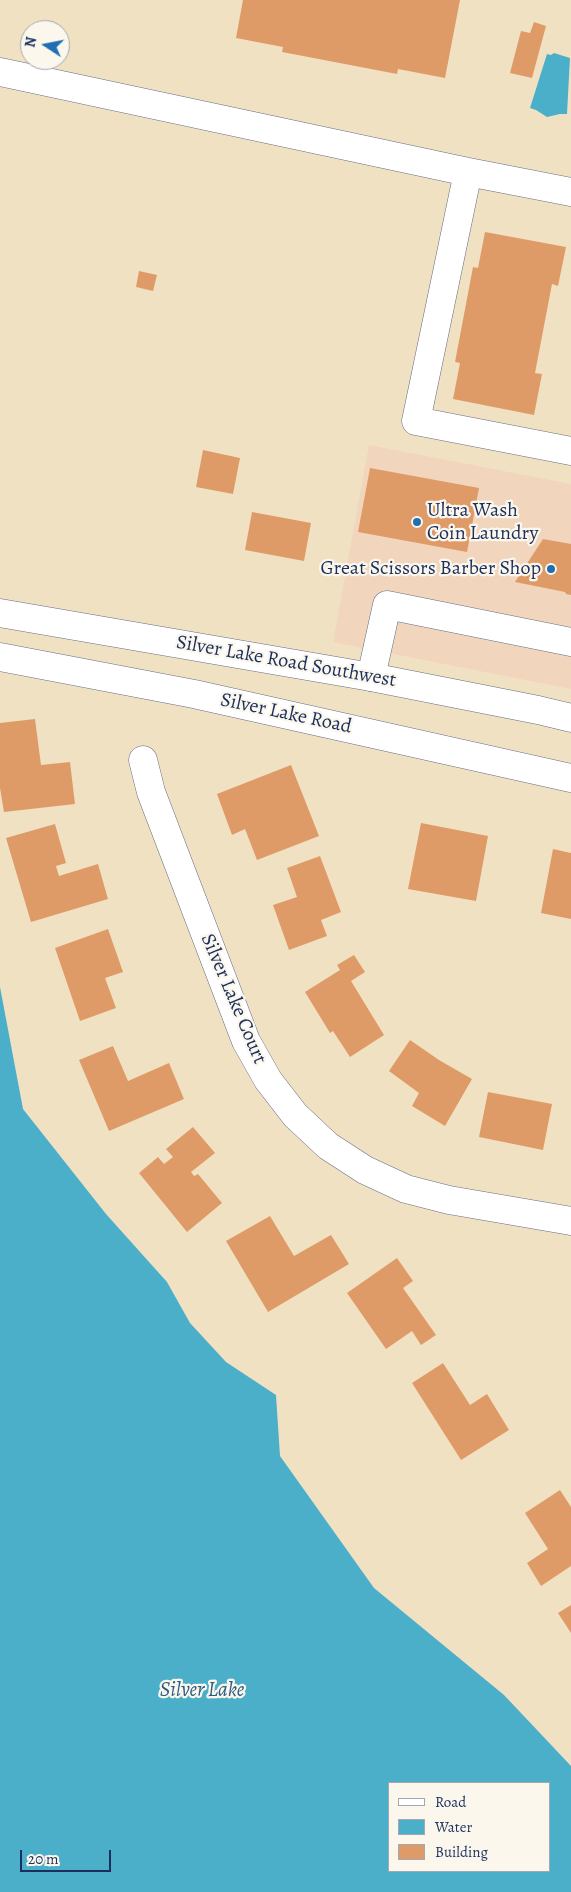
<!DOCTYPE html>
<style>
body{margin:0}
#map{position:relative;width:571px;height:1892px;overflow:hidden;background:#f1e1c3;font-family:Alegreya,serif}
canvas{display:block}
.legend{position:absolute;left:388px;top:1782px;width:162px;height:90px;box-sizing:border-box;background:#fbf7ec;border:1px solid #a1a7b3;margin:0;padding:6px 9px;list-style:none;font-size:15px;color:#1b2f5e}
.legend li{display:flex;align-items:center;gap:10px;height:25px}
.legend b{width:25px;border:1px solid #a1a7b3}
.north{position:absolute;left:20px;top:20px;width:50px;height:50px;box-sizing:border-box;background:#fbf7ec;border:1px solid #a1a7b3;border-radius:50%;rotate:281deg;font-size:14px;font-weight:700;line-height:20px;text-align:center;color:#1b2f5e}
.north::after{content:'';display:block;margin:auto;width:18px;height:22px;background:#1f6fb2;clip-path:polygon(50% 0,100% 100%,50% 72%,0 100%)}
.scale{position:absolute;left:20px;top:1850px;width:91px;height:22px;box-sizing:border-box;border:2px solid #1b2f5e;border-top:0;padding-left:6px;font-size:15px;line-height:18px;white-space:nowrap;color:#1b2f5e;-webkit-text-stroke:4px #fbf7ec;paint-order:stroke}
</style>
<div id="map">
<canvas width="571" height="1892"></canvas>
<ul class="legend">
<li><b style="height:6px;background:#fff"></b>Road</li>
<li><b style="height:14px;background:#4bafca"></b>Water</li>
<li><b style="height:14px;background:#df9b67"></b>Building</li>
</ul>
<div class="north">N</div>
<div class="scale">20 m</div>
</div>
<script>
const c = document.querySelector('canvas').getContext('2d');
c.lineJoin = 'round';
function fillPath(path, color) { c.fillStyle = color; c.fill(path, 'evenodd'); }
const toPath = rows => new Path2D(rows.map(r => 'M' + r).join(''));
function strokePath(path, color, width, dash) { c.strokeStyle = color; c.lineWidth = width; c.lineCap = dash ? 'butt' : 'round'; c.setLineDash(dash || []); c.stroke(path); }
function drawText(font, color, halo, rows, align = 'center') {
  c.font = font + ' Alegreya,serif'; c.lineWidth = 4.5; c.setLineDash([]); c.textBaseline = 'middle'; c.strokeStyle = halo; c.fillStyle = color; for (const [text, x, y, turn = 0] of rows) {
    c.save(); c.translate(x, y); c.rotate((+turn || 0) * Math.PI / 180); c.textAlign = isNaN(turn) ? turn : align; if (halo) c.strokeText(text, 0, 0); c.fillText(text, 0, 0); c.restore();
  }
}
fillPath(toPath([
 [369,445,571,484,571,689,333,642]
]), '#f1d5bd');
fillPath(toPath([
 [554,53,570,58,567,114,560,114,547,117,536,110,530,108,547,54,551,55],
 [0,987,23,1109,106,1214,167,1282,190,1323,226,1362,276,1395,280,1456,374,1588,504,1695,571,1766,571,1892,0,1892],
 [390,1783,550,1783,550,1871,390,1871]
]), '#4bafca');
fillPath(toPath([
 [243,0,460,0,445,78,398,69,397,74,282,52,283,47,236,38],
 [534,22,546,26,532,78,510,73,521,31,530,33],
 [485,232,566,247,558,286,552,284,535,373,542,374,534,415,453,399,460,363,455,362,473,267,478,268],
 [139,271,157,275,153,291,136,287],
 [203,450,240,458,233,494,196,487],
 [370,468,479,488,467,552,358,532],
 [252,512,311,523,304,561,245,550],
 [543,539,571,544,571,595,566,594,565,592,515,582],
 [35,719,41,765,70,762,75,804,4,812,0,788,0,723],
 [291,765,319,836,257,860,245,829,232,835,217,794],
 [421,823,488,836,476,901,408,889],
 [55,824,66,863,56,866,59,876,98,864,108,899,31,922,6,838],
 [553,849,571,853,571,919,541,913],
 [320,856,341,912,321,920,327,936,289,950,273,905,297,897,287,868],
 [108,929,123,972,105,978,116,1008,80,1021,55,948],
 [354,955,365,972,351,981,384,1035,350,1057,333,1031,330,1033,305,992,340,970,337,965],
 [410,1040,439,1060,472,1079,445,1126,412,1106,419,1093,389,1071],
 [113,1046,128,1081,169,1063,184,1099,109,1131,79,1060],
 [488,1092,552,1104,543,1150,479,1137],
 [193,1127,215,1153,191,1172,194,1176,198,1174,222,1203,187,1232,139,1173,158,1157,164,1164,173,1157,166,1149],
 [270,1216,294,1256,331,1235,349,1264,268,1312,226,1241],
 [397,1258,413,1281,403,1288,436,1335,421,1345,412,1331,386,1349,347,1293],
 [443,1363,470,1405,487,1394,509,1430,461,1460,412,1383],
 [560,1490,571,1507,571,1566,541,1586,527,1563,548,1549,525,1513],
 [571,1605,571,1633,558,1613]
]), '#df9b67');
const minor = toPath([
 [0,72,468,172,571,192],
 [468,172,416,421,571,451],
 [371,677,387,605,571,642],
 [143,760,151,792,246,1041,268,1080,295,1115,328,1146,365,1170,406,1189,449,1200,571,1221]
]);
const major = toPath([
 [0,613,371,677,538,710,571,718],
 [0,657,194,694,571,778]
]);
strokePath(minor, '#666d81', 29);
strokePath(major, '#666d81', 29);
strokePath(minor, '#fff', 28);
strokePath(major, '#fff', 28);
for (const [x, y, r, color] of [
 [417,522,5,"#1f6fb2"],
 [551,569,5,"#1f6fb2"]
]) { const dot = new Path2D(); dot.arc(x, y, r, 0, 2 * Math.PI); c.fillStyle = color; c.fill(dot); strokePath(dot, '#fbf7ec', 2); }
drawText('20px', '#1b2f5e', '#fbf7ec', [
 ["Ultra Wash",427,511],
 ["Coin Laundry",427,534],
 ["Great Scissors Barber Shop",541,569,"right"]
], 'left');
drawText('20px', '#1b2f5e', '#fbf7ec', [
 ["Silver Lake Road Southwest",286,662,10],
 ["Silver Lake Road",286,714,12],
 ["Silver Lake Court",233,999,67]
]);
drawText('italic 21px', '#2c5c84', '#fbf7ec', [
 ["Silver Lake",202,1691]
]);
</script>
